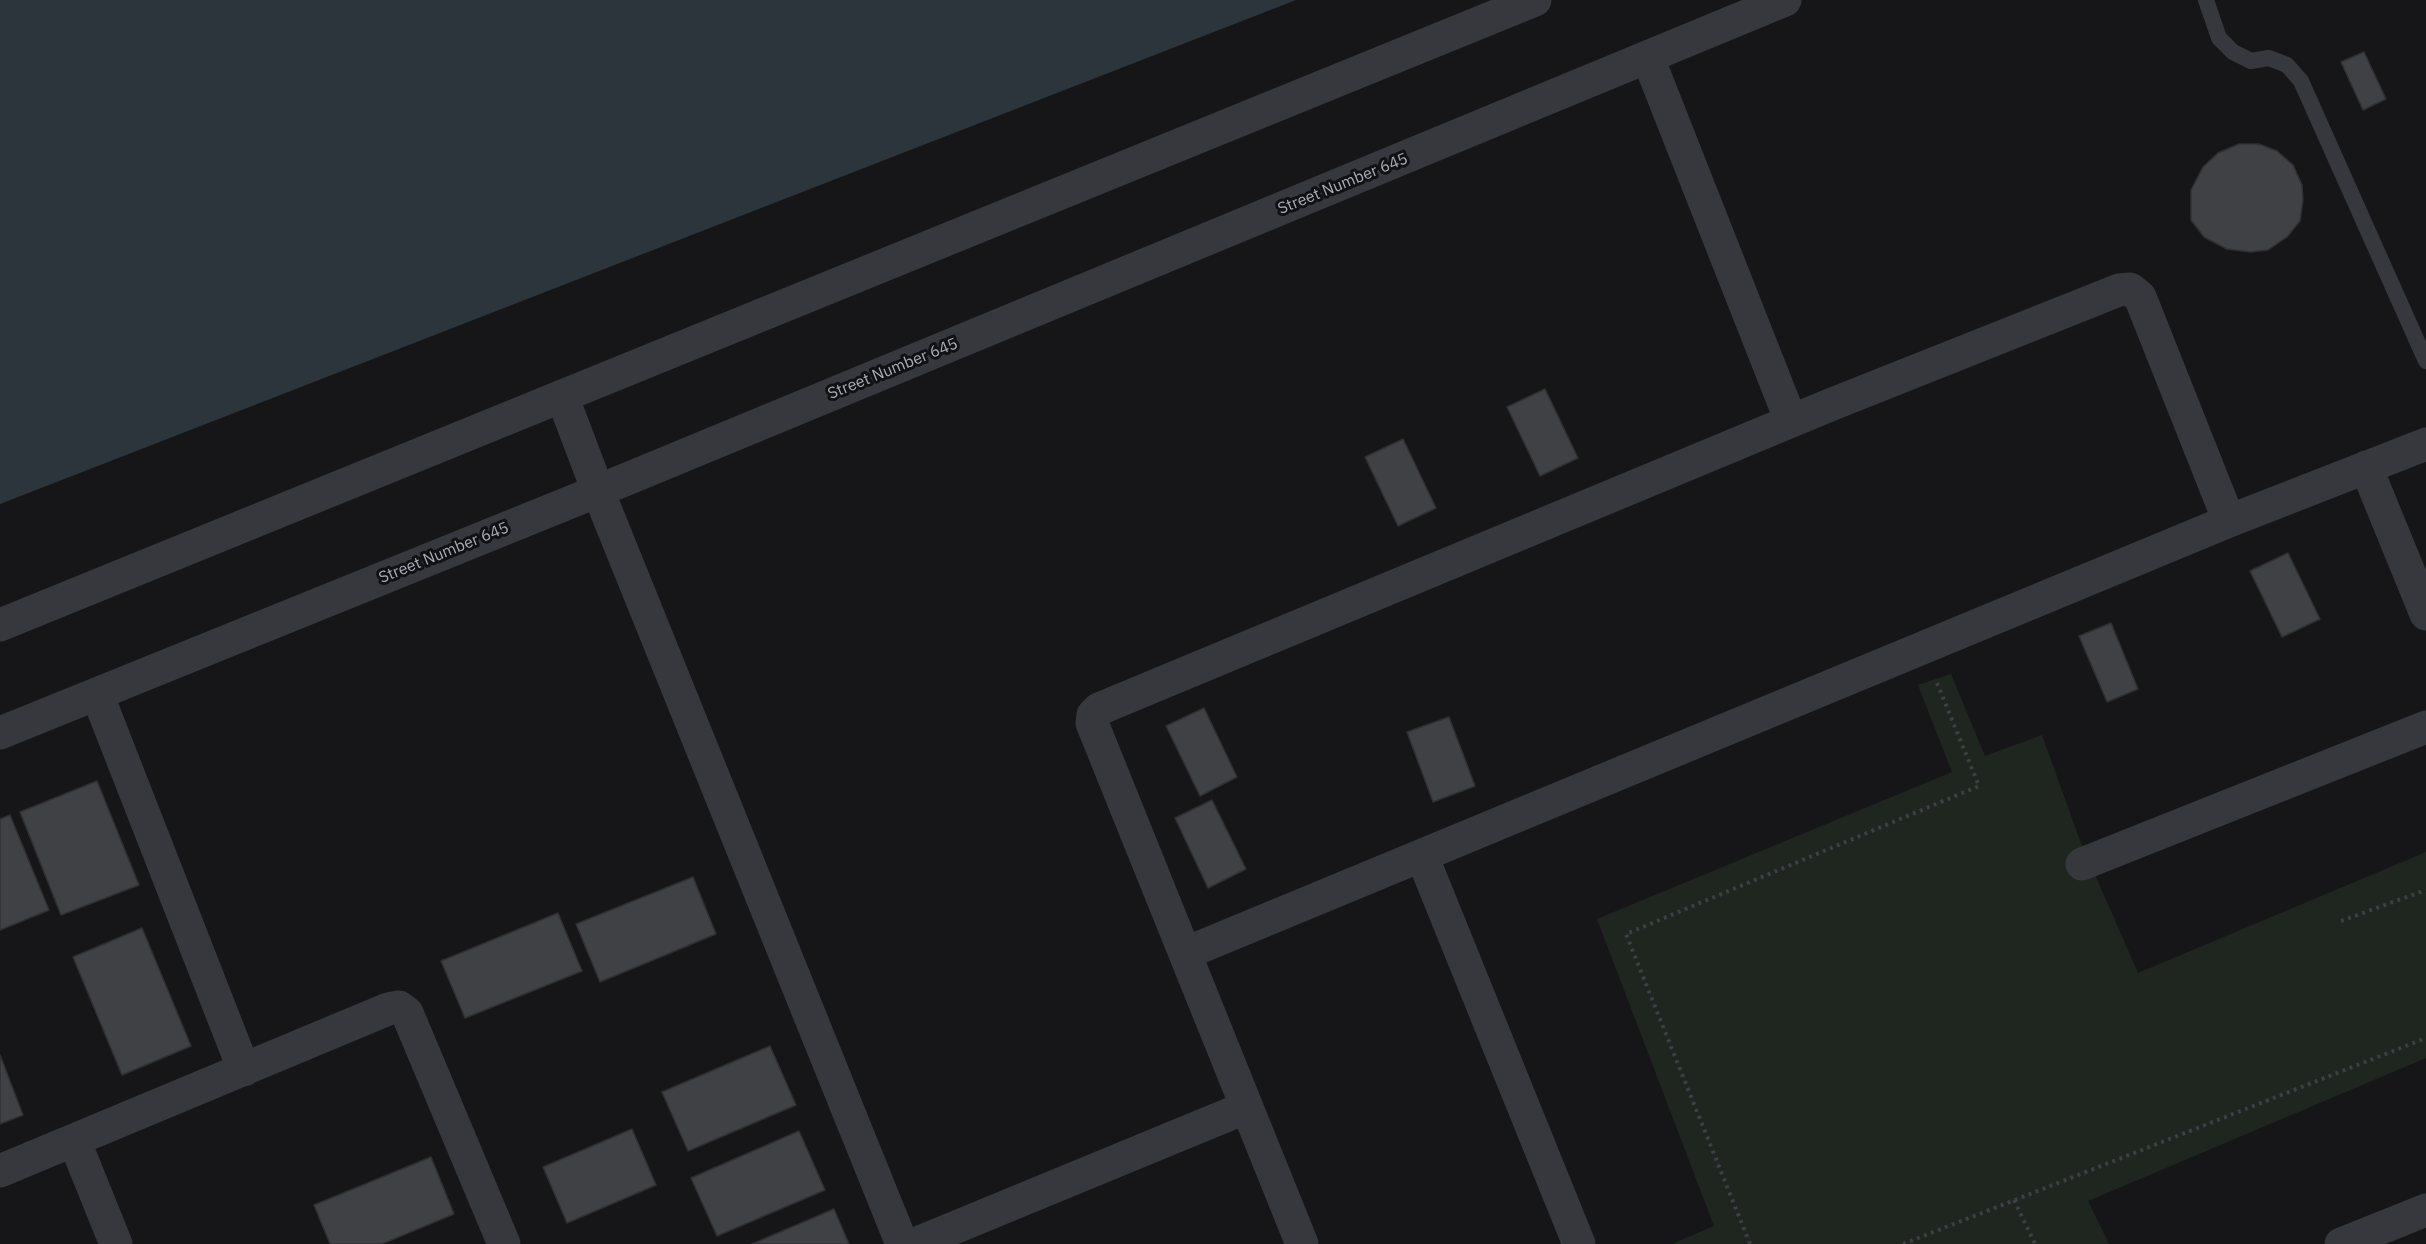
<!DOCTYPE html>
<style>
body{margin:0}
canvas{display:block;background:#161618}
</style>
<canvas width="2426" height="1244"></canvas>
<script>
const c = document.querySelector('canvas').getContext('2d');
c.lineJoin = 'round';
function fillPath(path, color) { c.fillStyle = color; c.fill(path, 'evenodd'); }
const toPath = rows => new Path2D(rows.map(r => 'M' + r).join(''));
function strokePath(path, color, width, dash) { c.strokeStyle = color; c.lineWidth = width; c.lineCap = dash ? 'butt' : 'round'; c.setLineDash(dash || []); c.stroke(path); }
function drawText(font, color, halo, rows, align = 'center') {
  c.font = font + ' "IBM Plex Sans",sans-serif'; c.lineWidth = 6; c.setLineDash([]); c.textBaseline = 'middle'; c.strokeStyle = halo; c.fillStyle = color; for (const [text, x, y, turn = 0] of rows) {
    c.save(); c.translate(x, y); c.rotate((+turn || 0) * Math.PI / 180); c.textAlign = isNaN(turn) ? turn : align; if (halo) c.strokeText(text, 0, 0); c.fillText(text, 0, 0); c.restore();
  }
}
fillPath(toPath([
 [1951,674,1985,756,2042,735,2079,838,2138,973,2426,852,2426,1058,2088,1201,2109,1244,1672,1244,1714,1226,1597,919,1952,772,1918,685]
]), '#1e261f');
fillPath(toPath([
 [0,0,1296,0,0,504]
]), '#2c353c');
const building = toPath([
 [2364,52,2386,99,2363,110,2341,62,2364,52],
 [2239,144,2259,144,2277,151,2293,165,2302,185,2303,200,2300,221,2287,237,2268,250,2250,252,2227,249,2204,237,2191,220,2191,190,2203,167,2218,153,2239,144],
 [1545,389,1578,458,1540,476,1507,407,1545,389],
 [1403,439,1436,508,1398,526,1365,457,1403,439],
 [2288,553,2320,619,2282,637,2250,571,2288,553],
 [2111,623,2138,689,2107,702,2079,636,2111,623],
 [1204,708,1237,777,1200,796,1166,726,1204,708],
 [1449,717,1475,786,1433,802,1407,732,1449,717],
 [97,781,139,885,61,915,20,812,97,781],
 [1212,800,1246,869,1208,888,1175,818,1212,800],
 [10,815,49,910,0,930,0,819,10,815],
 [693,877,716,934,600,982,576,924,693,877],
 [558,913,582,971,465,1018,441,961,558,913],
 [142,928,191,1046,122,1075,73,957,142,928],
 [770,1046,796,1105,688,1151,662,1092,770,1046],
 [0,1055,23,1115,0,1124,0,1055],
 [632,1129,656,1185,567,1223,543,1167,632,1129],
 [799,1131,825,1190,717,1236,691,1178,799,1131],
 [431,1157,454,1214,382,1244,330,1244,314,1205,431,1157],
 [834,1209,849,1244,752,1244,834,1209]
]);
fillPath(building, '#404145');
strokePath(building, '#303034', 1.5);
strokePath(toPath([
 [2341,921,2426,890],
 [2014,1200,2035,1244],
 [1750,1244,1626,934,1979,786,1937,683],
 [1903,1244,2426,1038]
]), '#3d3f44', 4, [3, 4.5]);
strokePath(toPath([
 [2206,0,2219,38,2233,52,2251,61,2269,58,2287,65,2301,81,2426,361]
]), '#37383d', 16);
strokePath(toPath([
 [1648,58,1791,421],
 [562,396,598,491,902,1244],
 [2366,467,2426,614],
 [97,694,244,1070],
 [1422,856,1579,1244],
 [2082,864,2426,727],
 [1186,953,2229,521,2426,444],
 [74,1140,116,1244],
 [0,1171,388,1009,399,1007,407,1013,504,1244],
 [915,1244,1247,1107],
 [1302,1244,1092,723,1093,715,1099,709,1830,405,2119,290,2130,289,2140,297,2229,521],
 [2341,1244,2426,1210]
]), '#37383d', 33);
strokePath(toPath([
 [0,625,1535,0],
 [0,733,598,491,1785,0]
]), '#37383d', 33);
drawText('16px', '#a8adb8', '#111113', [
 ["Street Number 645",1343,184,-22],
 ["Street Number 645",893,369,-22],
 ["Street Number 645",444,553,-22]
]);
</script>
